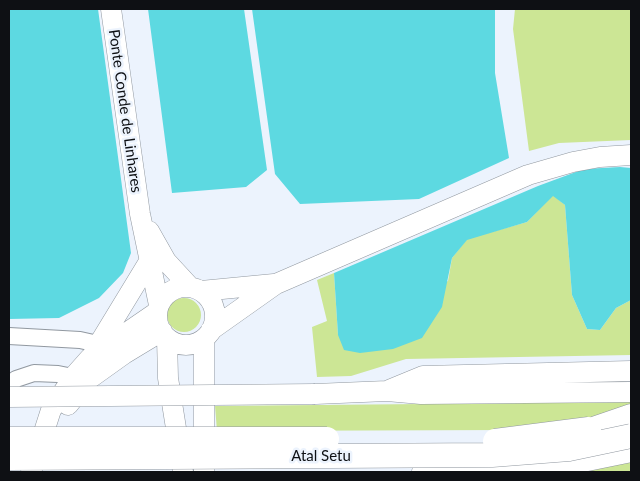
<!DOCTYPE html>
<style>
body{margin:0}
#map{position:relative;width:640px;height:481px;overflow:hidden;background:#ecf3fd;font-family:Lato,sans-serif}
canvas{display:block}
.frame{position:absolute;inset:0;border:10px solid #0e1014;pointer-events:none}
</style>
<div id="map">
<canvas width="640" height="481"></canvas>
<div class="frame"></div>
</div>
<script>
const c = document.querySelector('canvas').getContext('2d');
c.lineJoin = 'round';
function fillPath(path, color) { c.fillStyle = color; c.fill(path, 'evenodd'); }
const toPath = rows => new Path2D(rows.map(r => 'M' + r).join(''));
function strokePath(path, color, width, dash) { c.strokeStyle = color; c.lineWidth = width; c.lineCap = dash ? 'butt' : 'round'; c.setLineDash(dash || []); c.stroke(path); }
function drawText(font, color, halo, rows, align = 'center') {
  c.font = font + ' Lato,sans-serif'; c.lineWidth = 5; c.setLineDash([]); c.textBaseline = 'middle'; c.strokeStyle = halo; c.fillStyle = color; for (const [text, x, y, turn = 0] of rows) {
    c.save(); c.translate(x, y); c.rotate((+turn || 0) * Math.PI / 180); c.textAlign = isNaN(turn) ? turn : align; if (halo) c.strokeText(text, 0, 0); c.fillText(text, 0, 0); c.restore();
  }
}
fillPath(toPath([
 [515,9,631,9,631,140,559,143,529,151,513,29],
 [553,195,565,205,572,295,587,329,600,330,616,308,631,300,631,355,406,359,351,376,317,377,312,327,327,321,317,280,334,273,338,335,448,281,452,258,467,239,527,222],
 '167 315a17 17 0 1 1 34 0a17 17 0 1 1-34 0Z',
 [631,402,631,408,595,418,509,430,217,431,215,406],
 [631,456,631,472,543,472]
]), '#cce695');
fillPath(toPath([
 [9,9,98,9,131,253,123,273,99,298,59,318,9,319],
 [148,9,244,9,267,170,246,187,172,193],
 [252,9,495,9,495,73,509,158,419,199,300,204,275,174],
 [620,167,631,168,631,300,616,308,600,330,587,329,572,295,565,205,553,196,527,222,467,240,452,258,442,307,422,338,393,349,360,353,344,350,338,335,334,273,538,186,584,169]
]), '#5dd9e1');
const minor = toPath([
 [9,336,80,340,98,344],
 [9,395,12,383,16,379,34,373,58,374,73,377]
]);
const major = toPath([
 [111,9,140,214,159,305],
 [149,231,166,261,190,287],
 '157 316a29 29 0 1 1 58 0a29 29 0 1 1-58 0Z',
 [201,291,274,284],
 [211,330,276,284,528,175,573,162,600,157,631,155],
 [167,338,168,378,183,472],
 [94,352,150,260],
 [389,390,423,376,631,371],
 [315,394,387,391,421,394,631,392],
 [68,405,89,379,124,354,162,331],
 [31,472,51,410,74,376,90,358,157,312],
 [204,472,204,339]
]);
const highway = toPath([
 [596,428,631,416],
 [424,472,483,472,548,467,631,450]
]);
strokePath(minor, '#9198a0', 18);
strokePath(major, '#9198a0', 21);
strokePath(highway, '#9198a0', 25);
strokePath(minor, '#fff', 16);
strokePath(major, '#fff', 20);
strokePath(highway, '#fff', 24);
const majorBridge = toPath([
 [9,397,315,394]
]);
const highwayBridge = toPath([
 [9,439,327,439],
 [495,441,589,429],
 [9,458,492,455,569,449,631,436]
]);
strokePath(majorBridge, '#9198a0', 21, []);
strokePath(highwayBridge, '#9198a0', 25, []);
strokePath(majorBridge, '#fff', 20);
strokePath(highwayBridge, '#fff', 24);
drawText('15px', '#0e1014', '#ecf3fd', [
 ["Ponte Conde de Linhares",125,111,82],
 ["Atal Setu",321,456]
]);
</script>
